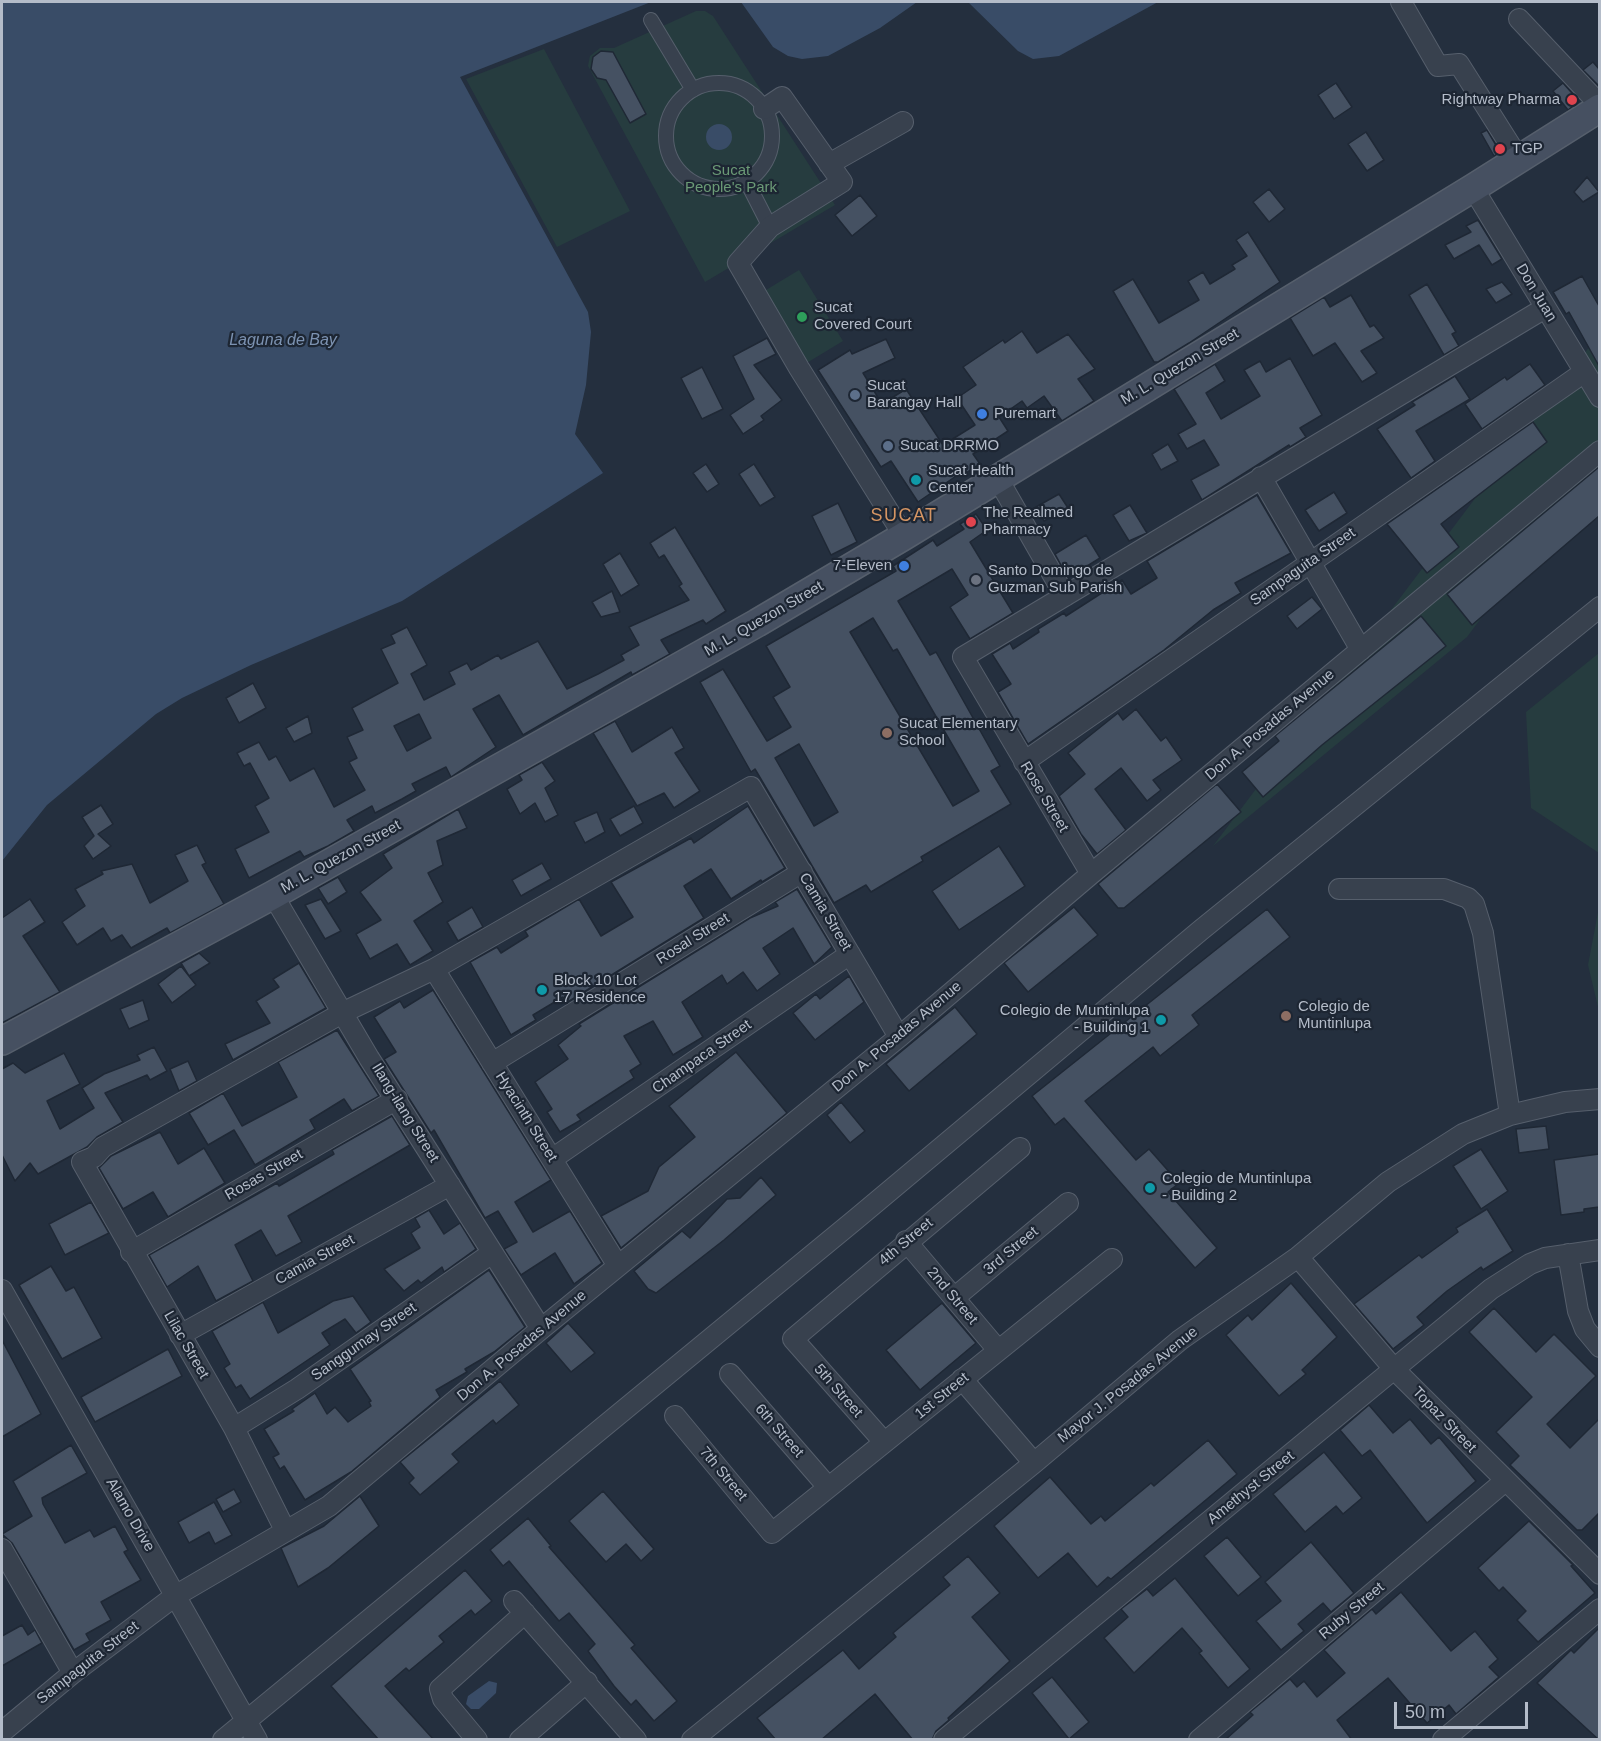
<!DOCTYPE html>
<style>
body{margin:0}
#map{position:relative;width:1601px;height:1741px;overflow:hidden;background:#242f3e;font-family:Arial,sans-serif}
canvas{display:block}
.frame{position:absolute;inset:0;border:3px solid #b4bcc9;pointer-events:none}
.scale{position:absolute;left:1394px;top:1702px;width:134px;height:27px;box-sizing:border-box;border:3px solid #b4bcc9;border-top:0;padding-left:8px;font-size:18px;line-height:21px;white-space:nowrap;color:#b4bcc9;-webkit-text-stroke:4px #1d2633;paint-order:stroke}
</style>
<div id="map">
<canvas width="1601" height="1741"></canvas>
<div class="frame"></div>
<div class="scale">50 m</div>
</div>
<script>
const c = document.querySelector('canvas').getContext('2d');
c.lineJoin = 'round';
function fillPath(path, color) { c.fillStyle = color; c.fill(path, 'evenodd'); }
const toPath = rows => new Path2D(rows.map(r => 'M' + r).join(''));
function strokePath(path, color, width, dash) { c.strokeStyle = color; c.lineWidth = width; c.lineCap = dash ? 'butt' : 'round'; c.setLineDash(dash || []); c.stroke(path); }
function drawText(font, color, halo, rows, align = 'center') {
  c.font = font + ' Arial,sans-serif'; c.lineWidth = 4.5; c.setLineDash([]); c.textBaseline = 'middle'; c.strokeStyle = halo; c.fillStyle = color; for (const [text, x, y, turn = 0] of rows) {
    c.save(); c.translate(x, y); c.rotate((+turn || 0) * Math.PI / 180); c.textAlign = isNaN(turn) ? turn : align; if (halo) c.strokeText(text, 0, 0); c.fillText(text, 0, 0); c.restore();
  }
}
fillPath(toPath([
 [696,11,705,11,713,16,835,205,705,282,588,66,590,56,600,48,614,48],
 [544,49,630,211,557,247,466,79],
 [799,270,843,341,805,364,761,293],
 [1599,334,1599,461,1467,637,1213,846],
 [1599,653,1599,853,1531,808,1526,712],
 [1599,907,1599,1011,1588,965]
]), '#263c3f');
fillPath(toPath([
 [2,2,651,2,460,77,588,312,591,332,586,385,575,434,603,473,402,601,251,665,182,698,156,714,47,805,2,861],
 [741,2,917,2,880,28,828,56,802,59,788,56,773,47],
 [968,2,1158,2,1059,56,1033,59,1018,51],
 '706 137a13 13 0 1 1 26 0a13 13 0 1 1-26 0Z',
 [489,1681,497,1683,496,1693,479,1709,471,1709,466,1704,468,1696]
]), '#394c67');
const building = toPath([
 [601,51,613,52,646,114,630,123,606,80,597,78,591,69,593,57,601,51],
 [1593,62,1599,69,1599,86,1583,70,1593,62],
 [1336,83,1352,107,1334,119,1318,95,1336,83],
 [1563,83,1579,101,1568,110,1553,91,1563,83],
 [1487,130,1500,152,1494,156,1481,133,1487,130],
 [1366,132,1384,160,1367,171,1348,144,1366,132],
 [1587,177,1599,192,1583,202,1574,192,1587,177],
 [1269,189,1285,209,1269,222,1253,202,1269,189],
 [860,195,877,216,852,236,835,215,860,195],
 [1478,220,1502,259,1492,265,1479,245,1454,259,1445,245,1471,232,1466,226,1478,220],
 [1248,232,1280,282,1189,343,1158,362,1154,362,1113,291,1133,279,1159,323,1199,300,1188,281,1203,272,1210,284,1235,269,1232,265,1247,256,1236,240,1248,232],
 [1582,276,1599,306,1599,366,1569,312,1566,314,1553,292,1582,276],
 [1502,282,1512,294,1496,303,1486,289,1502,282],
 [1427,284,1456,332,1452,334,1459,346,1444,355,1409,295,1427,284],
 [1351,295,1370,327,1374,325,1384,338,1361,351,1377,373,1362,382,1335,343,1313,356,1290,318,1324,297,1330,307,1351,295],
 [1022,331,1037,353,1068,334,1095,369,1078,379,1094,401,1062,421,1044,396,1027,408,1022,401,999,417,1008,431,973,454,980,464,963,475,962,472,918,502,891,461,881,467,818,370,850,350,852,354,886,339,895,358,863,373,882,404,906,389,943,445,975,425,957,398,976,385,963,367,1003,340,1005,343,1022,331],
 [767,338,776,354,754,365,782,400,761,416,764,420,743,434,730,415,754,399,733,356,767,338],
 [1290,358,1322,415,1300,428,1306,437,1290,447,1289,445,1202,500,1191,480,1219,465,1204,440,1187,449,1178,434,1196,424,1174,389,1215,364,1225,381,1206,393,1221,419,1260,396,1244,370,1260,361,1266,372,1290,358],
 [1530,364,1545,385,1482,429,1465,404,1505,377,1507,380,1530,364],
 [702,367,723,409,702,419,681,378,702,367],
 [1455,376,1470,399,1416,431,1435,461,1411,478,1377,429,1415,405,1412,402,1455,376],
 [1533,422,1547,442,1441,524,1459,547,1427,573,1387,524,1533,422],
 [1168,444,1178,461,1161,470,1152,454,1168,444],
 [706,464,719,484,707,492,693,473,706,464],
 [754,464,775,497,760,506,739,474,754,464],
 [1599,467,1599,516,1472,625,1447,594,1599,467],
 [1334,492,1347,513,1319,531,1305,510,1334,492],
 [1059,494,1068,508,1044,521,1036,507,1059,494],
 [1257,495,1291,553,1235,583,1241,593,1213,610,1164,650,1028,744,998,692,1011,684,992,654,1010,643,1013,649,1039,632,1038,629,1064,613,1066,616,1122,580,1131,594,1157,578,1147,561,1257,495],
 [838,503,857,542,831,555,812,516,838,503],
 [1130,505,1147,533,1129,541,1113,515,1130,505],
 [976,514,987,530,970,542,1013,613,970,639,950,607,968,595,952,569,898,601,930,655,936,652,1000,766,991,771,1011,804,921,857,923,861,871,892,866,885,834,903,755,769,751,772,700,682,723,669,767,741,791,727,773,697,790,687,766,646,896,571,893,566,933,540,937,546,964,529,960,524,976,514],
 [873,618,893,651,897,649,979,791,953,806,850,632,873,618],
 [799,744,838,812,814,826,775,758,799,744],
 [675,527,726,611,706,624,703,620,661,640,670,654,632,675,631,672,523,735,499,695,473,709,496,747,451,777,446,767,412,784,416,791,402,799,375,813,372,806,347,820,354,831,328,846,304,857,300,851,249,878,235,849,269,832,255,806,269,798,250,763,244,766,237,753,259,742,269,760,276,756,290,781,314,768,334,807,365,790,349,762,357,758,347,737,363,730,352,708,398,683,381,649,395,643,391,635,407,627,427,665,411,674,424,700,455,684,449,672,467,663,471,670,498,655,501,659,538,641,567,689,598,674,624,660,621,655,639,645,629,627,689,600,679,586,682,584,664,555,659,558,650,543,675,527],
 [419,714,431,738,407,751,394,726,419,714],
 [1086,535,1100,558,1068,578,1055,554,1086,535],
 [620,553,639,585,621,596,603,564,620,553],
 [612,591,620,612,601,617,592,602,612,591],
 [1312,597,1322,609,1297,629,1287,616,1312,597],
 [1421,616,1446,646,1322,745,1263,797,1242,772,1279,741,1275,736,1421,616],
 [253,683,266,708,239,723,226,698,253,683],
 [1136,709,1161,741,1166,737,1182,760,1153,780,1161,790,1147,801,1121,768,1095,789,1126,830,1097,854,1081,834,1059,796,1085,774,1068,753,1118,713,1123,720,1136,709],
 [308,716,312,733,294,742,286,728,308,716],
 [615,721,632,752,672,727,684,748,675,753,700,791,674,808,664,793,637,806,593,733,615,721],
 [542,762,555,781,545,788,558,815,545,822,535,803,520,814,507,789,522,780,519,775,542,762],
 [1217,784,1241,812,1124,908,1118,908,1098,884,1217,784],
 [101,805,113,824,98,834,111,846,93,859,84,846,94,836,82,817,101,805],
 [634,806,643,823,620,836,610,819,634,806],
 [748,806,785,868,762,882,761,880,731,899,711,869,684,886,704,918,566,1003,563,997,533,1015,536,1020,511,1035,470,962,497,947,501,953,528,936,525,931,579,899,601,936,633,917,611,882,691,838,694,843,748,806],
 [458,809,467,828,437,841,443,865,428,873,443,902,414,921,433,951,410,965,397,944,370,959,356,934,381,920,360,892,392,868,383,854,458,809],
 [597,812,605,832,585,843,574,822,597,812],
 [197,845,206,863,202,865,224,904,170,933,167,928,131,948,122,935,111,941,103,928,77,945,62,922,85,906,75,889,103,874,101,871,132,864,150,903,188,881,175,855,197,845],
 [999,846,1025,886,959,930,932,891,999,846],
 [542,863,551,879,521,896,512,880,542,863],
 [338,877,347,892,328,904,318,888,338,877],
 [797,889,832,947,814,964,793,928,763,948,780,974,757,991,743,972,727,984,722,975,682,1002,703,1037,673,1055,653,1021,624,1036,641,1064,630,1071,634,1078,577,1115,581,1120,560,1132,547,1112,552,1109,535,1082,568,1059,558,1045,581,1026,579,1024,750,918,778,906,775,902,797,889],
 [30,899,45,922,23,936,60,992,2,1023,2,918,30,899],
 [321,899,341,931,325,939,305,905,321,899],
 [472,907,483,927,458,941,447,922,472,907],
 [1074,907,1098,935,1028,992,1004,963,1074,907],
 [1267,909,1290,937,1192,1015,1199,1025,1160,1056,1153,1047,1085,1101,1136,1160,1149,1149,1179,1183,1168,1192,1217,1248,1195,1268,1064,1118,1055,1125,1032,1096,1267,909],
 [199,953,210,963,189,976,181,963,199,953],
 [299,963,326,1008,233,1060,225,1044,270,1023,256,1001,279,987,273,979,299,963],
 [181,966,196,985,172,1003,158,984,181,966],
 [849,976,864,1002,815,1040,793,1013,816,994,820,999,849,976],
 [433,990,551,1180,515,1202,533,1232,570,1211,602,1263,574,1284,555,1253,521,1275,504,1249,517,1242,498,1211,485,1218,434,1130,431,1133,384,1059,396,1052,374,1017,400,1001,404,1008,433,990],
 [143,1000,149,1020,129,1029,120,1009,143,1000],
 [955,1007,977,1034,909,1091,886,1064,955,1007],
 [337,1030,379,1096,352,1111,344,1099,310,1120,315,1129,255,1165,234,1130,208,1145,189,1113,223,1093,242,1126,297,1097,278,1062,337,1030],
 [154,1047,167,1071,150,1080,147,1075,105,1093,123,1122,97,1137,87,1147,38,1174,30,1163,15,1181,2,1155,2,1069,13,1063,25,1073,64,1053,80,1084,47,1101,60,1129,94,1108,82,1088,104,1074,140,1060,137,1055,154,1047],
 [736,1052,787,1113,621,1248,601,1216,648,1191,659,1167,695,1137,669,1106,736,1052],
 [188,1061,197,1081,179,1091,170,1069,188,1061],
 [841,1102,865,1131,850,1143,827,1115,841,1102],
 [392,1116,410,1145,288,1216,302,1242,276,1256,261,1230,235,1245,253,1281,216,1301,198,1266,167,1287,149,1255,277,1183,279,1186,303,1172,334,1154,332,1150,392,1116],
 [1546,1126,1549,1149,1519,1153,1516,1129,1546,1126],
 [160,1132,178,1164,204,1148,225,1183,168,1217,153,1192,123,1209,99,1168,111,1156,160,1132],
 [1481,1149,1508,1191,1481,1209,1453,1166,1481,1149],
 [1599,1154,1599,1207,1584,1209,1584,1212,1561,1215,1554,1160,1599,1154],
 [761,1177,776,1195,724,1240,656,1293,648,1289,634,1271,682,1231,690,1238,727,1199,740,1198,761,1177],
 [91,1202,109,1233,65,1255,49,1224,91,1202],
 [1487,1209,1513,1251,1483,1270,1481,1267,1447,1291,1417,1317,1424,1325,1393,1349,1354,1304,1419,1255,1422,1258,1458,1232,1456,1228,1487,1209],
 [429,1210,444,1234,460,1223,476,1249,444,1272,442,1267,421,1283,418,1280,404,1291,384,1269,420,1248,411,1233,420,1227,415,1218,429,1210],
 [51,1266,66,1291,74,1287,102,1338,62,1359,19,1285,51,1266],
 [489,1270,525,1327,494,1352,465,1369,467,1372,436,1390,440,1397,351,1472,305,1500,284,1466,280,1469,273,1457,279,1454,264,1429,294,1411,292,1409,315,1393,327,1414,335,1407,348,1422,371,1406,369,1402,371,1401,350,1369,489,1270],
 [1291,1283,1337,1337,1302,1370,1306,1374,1279,1396,1226,1335,1248,1315,1252,1320,1291,1283],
 [353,1296,371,1322,356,1333,345,1319,322,1333,330,1345,250,1399,241,1385,236,1388,224,1368,230,1364,212,1331,263,1302,278,1333,333,1301,353,1296],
 [942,1303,976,1343,920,1390,886,1350,942,1303],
 [1494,1308,1536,1352,1554,1334,1596,1376,1547,1424,1570,1448,1599,1419,1599,1513,1582,1530,1577,1530,1510,1465,1519,1456,1496,1432,1532,1397,1469,1332,1494,1308],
 [568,1323,595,1353,571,1372,546,1343,568,1323],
 [2,1340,41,1414,2,1437,2,1340],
 [168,1349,182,1376,95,1422,81,1397,168,1349],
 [500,1381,519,1405,496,1424,493,1420,452,1454,459,1462,420,1495,409,1483,414,1478,400,1462,500,1381],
 [1369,1405,1393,1433,1410,1419,1431,1444,1439,1437,1476,1481,1427,1523,1370,1450,1362,1456,1340,1430,1369,1405],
 [1208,1440,1237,1474,1111,1579,1108,1577,1097,1587,1068,1553,1038,1578,994,1526,1050,1477,1091,1524,1101,1516,1105,1521,1151,1483,1154,1486,1208,1440],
 [71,1445,87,1473,42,1498,43,1504,65,1543,90,1530,94,1537,115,1526,128,1550,124,1552,141,1580,101,1602,111,1620,86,1634,90,1641,74,1650,12,1543,2,1534,32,1516,13,1481,71,1445],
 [1324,1452,1362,1498,1343,1514,1336,1506,1305,1532,1273,1494,1324,1452],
 [234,1489,241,1502,223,1512,216,1499,234,1489],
 [603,1491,654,1549,641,1561,626,1544,606,1562,569,1521,603,1491],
 [360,1496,379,1526,328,1568,298,1587,281,1548,324,1526,360,1496],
 [214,1502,232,1535,215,1544,209,1532,189,1543,178,1522,214,1502],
 [528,1518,551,1546,549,1547,635,1645,631,1648,677,1701,654,1721,636,1700,631,1705,614,1686,588,1651,595,1644,569,1613,559,1621,509,1561,503,1566,490,1550,528,1518],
 [1529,1521,1573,1565,1571,1566,1595,1593,1538,1642,1517,1620,1526,1611,1503,1587,1499,1591,1478,1568,1529,1521],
 [1227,1537,1261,1577,1238,1596,1204,1556,1227,1537],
 [1311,1542,1354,1593,1331,1612,1323,1603,1298,1624,1304,1631,1281,1650,1256,1621,1281,1601,1265,1582,1311,1542],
 [968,1556,1000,1593,972,1617,1010,1661,948,1718,949,1720,936,1731,932,1740,913,1740,875,1694,821,1740,776,1740,757,1718,843,1650,859,1669,896,1637,893,1633,950,1585,943,1577,968,1556],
 [465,1570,492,1601,475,1615,471,1610,439,1636,444,1642,409,1671,406,1668,385,1686,434,1740,379,1740,331,1686,465,1570],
 [1175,1578,1250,1669,1228,1688,1199,1653,1202,1651,1182,1628,1134,1673,1104,1638,1128,1617,1121,1609,1147,1589,1153,1596,1175,1578],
 [1401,1592,1451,1651,1475,1631,1498,1659,1489,1667,1499,1677,1456,1714,1449,1705,1427,1723,1388,1678,1337,1720,1352,1740,1225,1740,1253,1715,1250,1712,1290,1679,1297,1687,1304,1681,1317,1697,1345,1673,1324,1650,1372,1609,1376,1614,1401,1592],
 [22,1625,28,1635,35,1630,42,1643,2,1666,2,1636,22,1625],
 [1599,1628,1599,1740,1537,1683,1571,1650,1574,1653,1599,1628],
 [1052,1677,1089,1722,1069,1739,1032,1693,1052,1677]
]);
fillPath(building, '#455162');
strokePath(building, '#1f2835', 1.5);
const pedestrian = toPath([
 [651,20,693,90],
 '666 136a53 53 0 1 1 106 0a53 53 0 1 1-106 0Z',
 [747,182,770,227]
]);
const minor = toPath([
 [1401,2,1438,66,1459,64,1519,159],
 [1519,19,1600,105],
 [764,109,782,97,842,182,770,227,738,263,799,368,904,536],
 [829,164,903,122],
 [1473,188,1600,397],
 [1261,477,1361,650],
 [998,479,1065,596],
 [1024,762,1583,373],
 [1091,874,963,657,1545,308],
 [1339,889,1444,889,1468,898,1474,904,1483,933,1510,1115],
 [273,895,369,1058,541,1329],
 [434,969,618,1266],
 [492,1063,802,872],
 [552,1159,850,954],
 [906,1241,998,1350],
 [131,1252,397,1099],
 [1568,1254,1578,1311,1585,1329,1600,1347],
 [1298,1257,1395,1370,1600,1574],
 [2,1290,257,1740],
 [954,1298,1068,1203],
 [180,1335,450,1185],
 [730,1374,828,1487],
 [962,1379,1034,1463],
 [675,1416,772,1533,1112,1259],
 [234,1428,297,1389,492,1253],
 [884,1442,793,1339,1020,1148],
 [285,1530,234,1428,82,1162,94,1157,103,1147,344,1012,434,969,751,787,899,1037],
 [2,1549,73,1673],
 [514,1601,636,1740],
 [2,1732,73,1673,175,1596,329,1506,541,1329,899,1037,1091,874,1600,451],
 [223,1740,856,1219,1201,930,1600,607],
 [477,1740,443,1699,440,1689,525,1613],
 [520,1740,587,1682],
 [692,1740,1034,1463,1180,1340,1298,1257,1388,1182,1463,1134,1510,1115,1565,1102,1600,1099],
 [944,1740,1491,1289,1530,1264,1545,1258,1600,1250],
 [1199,1740,1505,1481],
 [1443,1740,1600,1609]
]);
const secondary = toPath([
 [2,1041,273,895,757,623,904,536,1473,188,1600,108]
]);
strokePath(pedestrian, '#565f6c', 16);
strokePath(minor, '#565f6c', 22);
strokePath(secondary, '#565f6c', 30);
strokePath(pedestrian, '#38414e', 14);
strokePath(minor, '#38414e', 20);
strokePath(secondary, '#465061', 27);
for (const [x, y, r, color] of [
 [1572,100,6,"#e0444e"],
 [1500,149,6,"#e0444e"],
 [802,317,6,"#2e9e5b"],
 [855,395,6,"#5c6f8a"],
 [982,414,6,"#3f7fe0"],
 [888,446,6,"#5c6f8a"],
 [916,480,6,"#0f9aa8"],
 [971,522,6,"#e0444e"],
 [904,566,6,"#3f7fe0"],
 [976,580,6,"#6b7280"],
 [887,733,6,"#8d6e63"],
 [542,990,6,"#0f9aa8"],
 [1286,1016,6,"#8d6e63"],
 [1161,1020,6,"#0f9aa8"],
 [1150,1188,6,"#0f9aa8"]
]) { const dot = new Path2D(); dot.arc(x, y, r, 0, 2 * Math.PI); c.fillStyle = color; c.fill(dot); strokePath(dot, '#1d2633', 2); }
drawText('15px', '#b4bcc9', '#1d2633', [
 ["Rightway Pharma",1560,100,"right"],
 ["TGP",1512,149],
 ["Sucat",814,308],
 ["Covered Court",814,325],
 ["Sucat",867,386],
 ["Barangay Hall",867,403],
 ["Puremart",994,414],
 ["Sucat DRRMO",900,446],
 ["Sucat Health",928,471],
 ["Center",928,488],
 ["The Realmed",983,513],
 ["Pharmacy",983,530],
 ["7-Eleven",892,566,"right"],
 ["Santo Domingo de",988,571],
 ["Guzman Sub Parish",988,588],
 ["Sucat Elementary",899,724],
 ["School",899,741],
 ["Block 10 Lot",554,981],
 ["17 Residence",554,998],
 ["Colegio de",1298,1007],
 ["Muntinlupa",1298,1024],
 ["Colegio de Muntinlupa",1149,1011,"right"],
 ["- Building 1",1149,1028,"right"],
 ["Colegio de Muntinlupa",1162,1179],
 ["- Building 2",1162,1196]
], 'left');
drawText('15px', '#6b9a76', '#1d2633', [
 ["Sucat",731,171],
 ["People's Park",731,188]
]);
drawText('15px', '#b4bcc9', '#1d2633', [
 ["Don Juan",1536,293,59],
 ["M. L. Quezon Street",1180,367,-31],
 ["Sampaguita Street",1303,567,-35],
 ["M. L. Quezon Street",764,619,-30],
 ["Don A. Posadas Avenue",1270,725,-40],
 ["Rose Street",1044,797,59],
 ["M. L. Quezon Street",341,857,-29],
 ["Camia Street",825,912,59],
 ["Rosal Street",693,939,-32],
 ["Don A. Posadas Avenue",897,1037,-40],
 ["Champaca Street",702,1057,-35],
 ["Ilang-ilang Street",405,1113,58],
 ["Hyacinth Street",526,1117,58],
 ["Rosas Street",264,1175,-30],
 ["4th Street",906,1242,-40],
 ["3rd Street",1011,1251,-40],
 ["Camia Street",315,1260,-29],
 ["2nd Street",952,1296,50],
 ["Sanggumay Street",364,1342,-35],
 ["Lilac Street",186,1345,60],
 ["Don A. Posadas Avenue",522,1346,-40],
 ["Mayor J. Posadas Avenue",1128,1385,-39],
 ["5th Street",838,1391,49],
 ["1st Street",942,1396,-39],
 ["Topaz Street",1444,1420,46],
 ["6th Street",779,1431,49],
 ["7th Street",723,1474,50],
 ["Amethyst Street",1251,1488,-39],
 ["Alamo Drive",130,1515,60],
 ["Ruby Street",1352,1611,-40],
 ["Sampaguita Street",88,1663,-38]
]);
drawText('italic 16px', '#7c92b1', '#1d2633', [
 ["Laguna de Bay",283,341]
]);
c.letterSpacing = '1.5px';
drawText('18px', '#d59563', '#1d2633', [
 ["SUCAT",904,516]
]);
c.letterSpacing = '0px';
</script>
